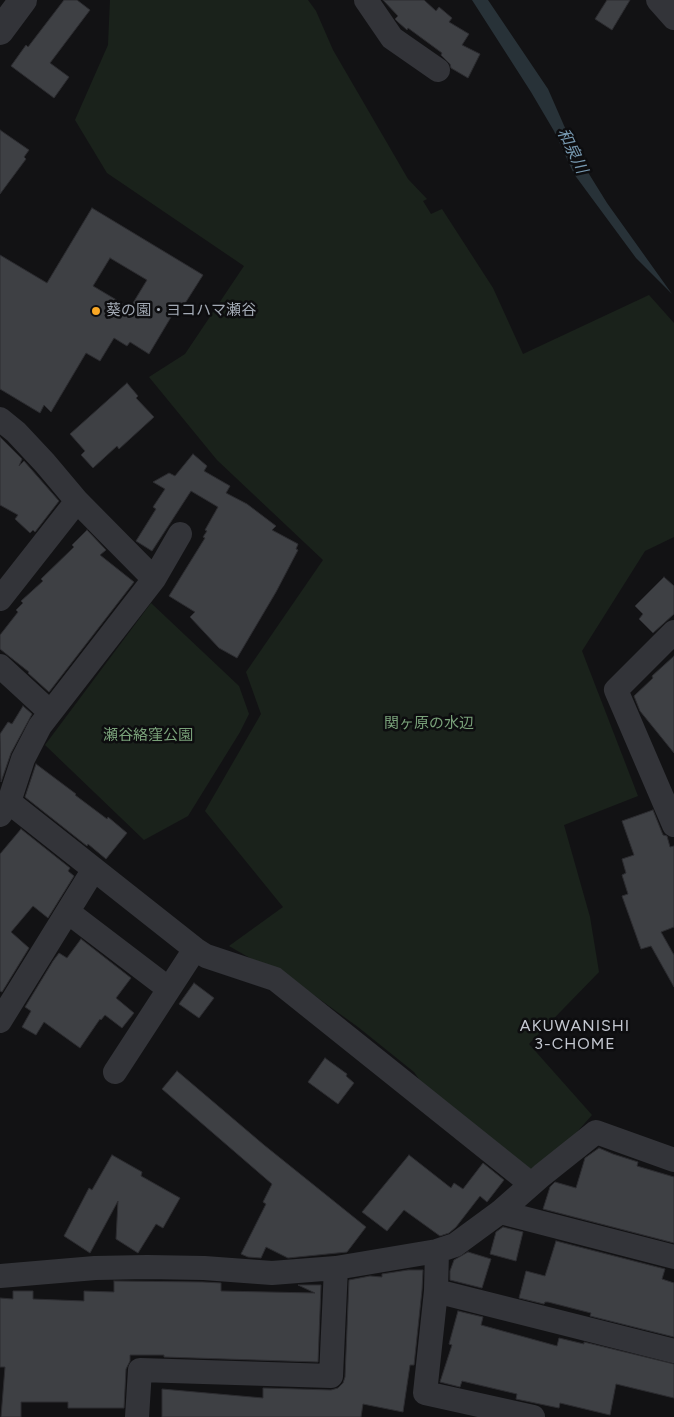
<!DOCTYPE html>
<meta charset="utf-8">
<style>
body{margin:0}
canvas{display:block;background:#121214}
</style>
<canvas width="674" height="1417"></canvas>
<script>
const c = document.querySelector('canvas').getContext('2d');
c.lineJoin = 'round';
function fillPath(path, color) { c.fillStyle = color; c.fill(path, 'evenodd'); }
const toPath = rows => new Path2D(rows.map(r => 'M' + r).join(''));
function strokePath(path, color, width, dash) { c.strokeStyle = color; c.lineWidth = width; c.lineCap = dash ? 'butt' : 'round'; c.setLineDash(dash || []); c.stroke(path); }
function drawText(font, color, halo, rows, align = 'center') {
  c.font = font + ' Figtree,"Noto Sans JP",sans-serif'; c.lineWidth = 5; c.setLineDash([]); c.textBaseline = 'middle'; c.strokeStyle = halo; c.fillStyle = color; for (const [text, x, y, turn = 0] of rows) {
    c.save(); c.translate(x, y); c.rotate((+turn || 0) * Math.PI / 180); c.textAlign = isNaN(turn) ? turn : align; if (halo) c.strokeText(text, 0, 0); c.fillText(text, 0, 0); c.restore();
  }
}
fillPath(toPath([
 [110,0,308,0,316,11,333,50,408,179,427,199,423,201,431,214,442,209,493,288,523,354,649,295,674,323,674,537,645,551,582,651,638,796,564,825,590,917,599,972,529,1044,592,1115,531,1184,444,1114,414,1072,358,1027,311,993,229,946,283,907,205,811,261,714,246,672,323,560,217,460,149,377,185,354,244,266,107,173,75,120,108,45],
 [151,603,239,686,249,714,240,732,188,816,144,840,45,745]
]), '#1a221b');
fillPath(toPath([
 [472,0,488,0,548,89,576,153,607,203,672,294,636,258,574,174,554,131,531,92]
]), '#283238');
const building = toPath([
 [64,0,77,0,90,10,50,63,69,77,54,98,11,66,26,45,28,47,64,0],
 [383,0,424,0,436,11,439,7,452,18,449,22,469,34,462,45,480,54,468,78,451,68,450,64,441,55,442,53,408,28,407,30,398,22,395,19,398,16,383,0],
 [607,0,630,0,612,30,595,19,607,0],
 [0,130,29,150,24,157,26,159,0,194,0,130],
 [92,208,203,275,184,305,180,302,149,354,130,342,127,346,114,338,100,361,86,353,51,412,44,405,40,413,0,389,0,255,47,283,92,208],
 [110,258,147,280,130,308,93,286,110,258],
 [127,383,138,396,136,398,154,417,119,449,117,446,93,468,81,455,85,451,70,434,127,383],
 [0,437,22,459,19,466,24,461,59,501,35,532,33,530,30,533,15,519,18,515,0,505,0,437],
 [193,454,207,466,204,471,230,486,226,493,247,504,276,526,272,530,298,544,296,549,298,550,276,592,237,658,219,648,190,617,195,612,169,596,205,538,203,537,207,531,205,530,218,507,191,491,152,551,136,541,156,509,153,507,165,489,153,482,169,473,175,476,193,454],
 [87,530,106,550,100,555,134,582,49,692,28,673,29,672,0,649,0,635,18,612,16,610,23,603,21,601,43,581,41,579,74,547,72,545,87,530],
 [664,577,674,586,674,614,653,633,639,619,643,614,635,606,664,577],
 [674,656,674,753,640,711,634,696,653,678,652,676,674,656],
 [23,706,32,714,11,753,1,782,0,734,8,722,12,724,23,706],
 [36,764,76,794,75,795,107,819,108,817,127,833,106,859,88,844,87,846,25,797,36,764],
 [653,810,663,835,667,836,670,847,674,846,674,927,661,932,674,955,674,987,651,946,641,949,622,896,628,894,622,875,626,873,622,859,634,855,622,821,653,810],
 [21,829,70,868,68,871,74,876,48,918,33,906,11,932,29,948,2,992,0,991,0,854,21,829],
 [81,939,131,978,116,998,134,1013,122,1028,105,1015,101,1020,100,1019,80,1048,44,1022,36,1035,22,1027,31,1011,25,1007,53,961,59,953,67,958,81,939],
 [194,983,214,998,199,1018,179,1004,194,983],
 [325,1058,347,1074,346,1076,354,1083,338,1104,308,1082,325,1058],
 [177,1071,264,1145,366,1227,347,1252,288,1258,266,1247,261,1258,248,1257,241,1254,266,1204,263,1202,272,1184,162,1089,177,1071],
 [599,1148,613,1154,638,1162,637,1166,674,1177,674,1243,543,1209,550,1187,555,1182,576,1188,585,1158,599,1148],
 [112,1155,142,1172,141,1176,180,1198,163,1228,156,1224,138,1253,116,1239,118,1201,90,1253,64,1236,89,1188,92,1190,112,1155],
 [409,1155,451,1188,454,1183,463,1189,483,1163,504,1180,487,1202,480,1196,456,1227,449,1233,440,1236,404,1210,387,1231,362,1212,409,1155],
 [503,1227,523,1232,516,1261,490,1254,496,1232,503,1227],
 [556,1241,665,1269,662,1279,674,1283,674,1337,590,1316,591,1313,548,1302,545,1302,544,1304,519,1298,526,1271,545,1276,556,1241],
 [468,1252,491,1259,482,1288,450,1280,450,1271,454,1260,468,1252],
 [408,1270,423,1270,422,1290,414,1365,410,1365,403,1412,363,1404,361,1417,162,1417,162,1389,263,1398,263,1388,331,1390,338,1388,343,1383,345,1377,349,1280,370,1276,382,1277,382,1274,408,1270],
 [114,1281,203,1282,221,1283,221,1291,315,1293,298,1285,321,1285,318,1362,164,1357,164,1355,130,1355,130,1361,126,1369,124,1408,68,1408,68,1402,21,1402,21,1417,1,1417,5,1367,0,1367,0,1298,13,1299,13,1291,33,1291,33,1299,84,1301,84,1291,114,1292,114,1281],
 [458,1311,483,1317,481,1325,557,1346,559,1338,584,1344,584,1342,674,1364,674,1398,616,1384,610,1415,560,1403,559,1408,516,1399,517,1394,462,1381,460,1387,440,1382,452,1345,449,1344,458,1311]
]);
fillPath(building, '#3e4044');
strokePath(building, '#2c2c30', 1);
strokePath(toPath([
 [366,0,392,38,438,70],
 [658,0,674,18],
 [0,419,16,432,45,463,77,501,154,579],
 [0,599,77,501],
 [674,632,616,690,674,825],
 [0,666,50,712],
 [9,802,195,949,206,956,275,979,531,1184],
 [0,815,9,802,23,759,40,726,154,579,180,534],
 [68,912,169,989],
 [0,1021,94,869],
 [115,1072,195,949],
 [500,1212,674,1257],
 [437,1251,436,1291,425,1393,533,1417],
 [0,1276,95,1268,147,1267,204,1268,272,1273,336,1268,437,1251,455,1245,500,1212,542,1175,596,1132,674,1160],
 [436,1291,674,1351],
 [137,1417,140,1370,331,1376,336,1268]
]), '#333439', 24);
strokePath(toPath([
 [0,31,23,0]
]), '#333439', 28);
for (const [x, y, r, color] of [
 [96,311,5,"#faa825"]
]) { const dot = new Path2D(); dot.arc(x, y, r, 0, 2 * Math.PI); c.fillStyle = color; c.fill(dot); strokePath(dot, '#0d0d0f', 2); }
drawText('15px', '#a3aab5', '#0d0d0f', [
 ["葵の園・ヨコハマ瀬谷",106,311]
], 'left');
drawText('15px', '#79a179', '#0d0d0f', [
 ["関ヶ原の水辺",429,724],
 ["瀬谷絡窪公園",148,736]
]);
drawText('italic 16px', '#789ab2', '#0d0d0f', [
 ["和泉川",572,151,64]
]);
c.letterSpacing = '1px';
drawText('16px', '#c4c8d1', '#0d0d0f', [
 ["AKUWANISHI",575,1026],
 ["3-CHOME",575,1044]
]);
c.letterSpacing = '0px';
</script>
